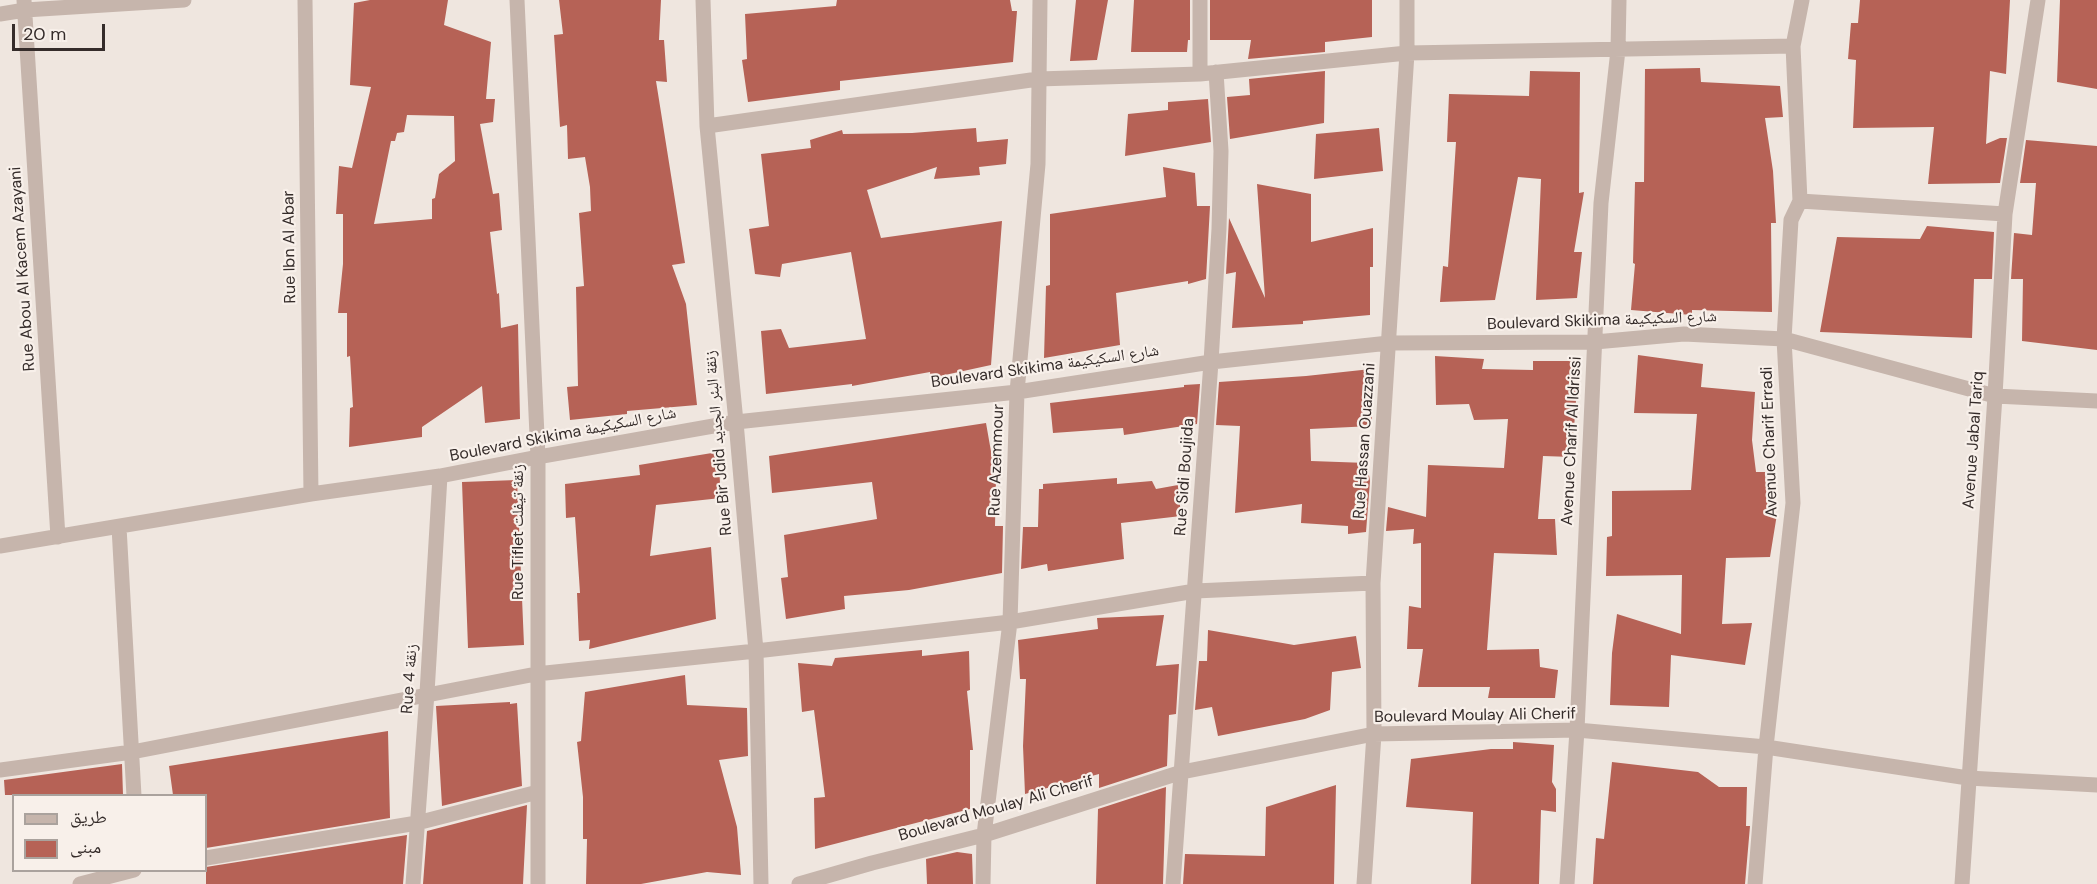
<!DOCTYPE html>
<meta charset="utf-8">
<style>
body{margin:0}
#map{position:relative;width:2097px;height:884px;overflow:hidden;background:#efe6df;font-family:"DM Sans","Noto Naskh Arabic",sans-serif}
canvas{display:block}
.legend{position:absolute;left:12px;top:794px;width:195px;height:78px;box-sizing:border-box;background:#f8f0ea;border:2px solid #aaa29d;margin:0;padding:8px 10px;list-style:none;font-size:18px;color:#352c2a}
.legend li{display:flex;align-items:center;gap:12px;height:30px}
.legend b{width:30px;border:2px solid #aaa29d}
.scale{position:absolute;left:12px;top:24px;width:93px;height:27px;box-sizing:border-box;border:3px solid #352c2a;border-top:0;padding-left:8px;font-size:18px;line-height:21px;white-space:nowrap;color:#352c2a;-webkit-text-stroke:4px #f8f0ea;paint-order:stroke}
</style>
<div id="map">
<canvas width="2097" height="884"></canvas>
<ul class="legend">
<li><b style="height:8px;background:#c6b5ac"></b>طريق</li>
<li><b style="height:16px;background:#b66256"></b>مبنى</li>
</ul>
<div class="scale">20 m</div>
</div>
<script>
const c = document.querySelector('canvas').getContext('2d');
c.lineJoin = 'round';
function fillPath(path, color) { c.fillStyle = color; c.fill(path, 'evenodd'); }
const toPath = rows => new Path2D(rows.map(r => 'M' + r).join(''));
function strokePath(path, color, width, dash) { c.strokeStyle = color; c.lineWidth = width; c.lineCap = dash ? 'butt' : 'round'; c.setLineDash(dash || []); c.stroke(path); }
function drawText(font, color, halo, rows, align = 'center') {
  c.font = font + ' "DM Sans","Noto Naskh Arabic",sans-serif'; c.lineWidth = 4.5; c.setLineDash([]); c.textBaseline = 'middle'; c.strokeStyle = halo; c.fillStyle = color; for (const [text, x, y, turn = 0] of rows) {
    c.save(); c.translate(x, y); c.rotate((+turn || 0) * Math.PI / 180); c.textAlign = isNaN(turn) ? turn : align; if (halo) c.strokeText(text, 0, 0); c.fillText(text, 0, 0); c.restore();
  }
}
fillPath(toPath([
 [370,0,448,0,444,25,491,42,486,99,495,99,493,122,480,124,493,194,499,193,502,230,490,232,497,294,499,293,501,328,518,324,520,419,485,423,482,386,422,427,422,437,349,447,350,408,353,407,350,356,347,357,347,313,338,313,343,264,343,214,336,214,339,166,352,168,371,87,350,85,354,3],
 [407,115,454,116,455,161,439,174,435,198,432,199,432,219,374,224,391,141,395,141,397,133,404,132],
 [559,0,661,0,659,40,664,40,667,82,656,81,685,263,672,265,686,304,697,405,627,411,627,414,570,420,567,387,578,386,576,287,584,286,579,213,591,211,590,187,585,157,568,159,567,125,560,127,554,35,563,34],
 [837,0,1010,0,1012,11,1017,11,1013,62,840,81,840,90,748,102,742,60,747,59,745,14,836,6],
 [1076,0,1108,0,1097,60,1070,61],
 [1134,0,1190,0,1190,40,1188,40,1187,52,1131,52],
 [1210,0,1372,0,1372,37,1325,42,1325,52,1248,59,1251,40,1210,40],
 [1860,0,2010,0,2006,74,1990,71,1986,144,2000,138,2007,138,2000,183,1928,184,1934,127,1853,128,1856,60,1848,59,1851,23,1858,23],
 [2060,0,2097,0,2097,89,2057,82],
 [1700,68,1701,82,1780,86,1783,117,1765,118,1773,171,1776,223,1771,223,1772,312,1692,310,1692,315,1631,310,1635,264,1633,263,1635,182,1644,182,1645,69],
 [1325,71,1324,123,1230,139,1227,97,1250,95,1249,79],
 [1530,71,1580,72,1579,193,1584,192,1574,252,1582,252,1577,298,1536,300,1541,179,1518,177,1495,300,1440,302,1443,266,1448,267,1456,142,1447,142,1449,94,1529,96],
 [1208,99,1211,142,1125,156,1128,114,1168,110,1168,102],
 [976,128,977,142,1008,139,1006,164,979,167,980,175,934,179,937,167,867,190,881,238,1002,221,991,365,931,378,930,372,852,386,852,384,766,394,761,331,781,329,789,348,866,339,851,252,782,264,780,277,755,274,749,229,769,226,761,154,811,148,810,140,842,130,843,134,912,133],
 [1379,128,1383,171,1314,179,1316,134],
 [2026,140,2097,146,2097,350,2022,341,2023,279,2011,279,2014,233,2032,235,2036,183,2020,183],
 [1163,167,1195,173,1197,206,1210,206,1206,279,1188,284,1188,281,1116,293,1120,345,1044,358,1046,286,1050,285,1050,214,1166,197],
 [1257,184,1311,194,1311,242,1373,228,1373,267,1370,267,1370,315,1303,321,1303,324,1232,328,1236,272,1226,274,1229,218,1265,298],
 [1927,226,1994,232,1992,279,1974,279,1972,338,1820,332,1837,237,1920,239],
 [1638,355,1703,364,1701,387,1755,392,1752,440,1756,472,1765,472,1768,514,1777,514,1770,557,1726,558,1722,624,1752,623,1745,665,1671,655,1669,707,1610,705,1612,653,1617,614,1681,634,1682,575,1606,576,1607,537,1612,536,1612,491,1691,490,1697,414,1634,413],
 [1435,356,1484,359,1482,369,1533,370,1533,361,1574,361,1576,400,1572,457,1543,456,1538,519,1555,519,1557,555,1494,553,1487,650,1539,649,1540,667,1558,670,1555,698,1488,698,1490,687,1418,687,1423,649,1407,649,1409,606,1421,608,1421,543,1413,544,1414,529,1386,531,1388,507,1426,517,1428,465,1504,468,1508,419,1474,420,1469,404,1436,405],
 [1371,369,1372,426,1310,429,1311,461,1367,463,1370,481,1366,532,1348,534,1348,526,1301,523,1302,504,1235,513,1240,426,1216,425,1219,382,1306,376],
 [1200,384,1197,424,1124,435,1123,428,1053,433,1050,403,1184,387,1184,385],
 [986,423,996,480,995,526,1003,526,1002,573,909,590,844,596,845,609,786,619,781,578,788,577,784,535,877,519,872,482,772,493,769,456],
 [718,452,721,498,656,505,650,556,711,547,716,619,589,649,590,640,579,641,577,593,580,593,575,517,566,518,565,484,640,475,639,465],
 [1117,478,1117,484,1152,481,1156,489,1178,485,1181,516,1121,523,1124,559,1048,571,1047,564,1021,569,1023,527,1038,527,1039,489,1043,489,1043,484],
 [517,480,524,645,468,648,462,482],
 [1164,615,1156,666,1179,664,1176,714,1169,715,1167,766,1099,788,1099,774,1025,794,1023,746,1026,679,1020,679,1018,640,1098,629,1097,618],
 [1208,630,1294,645,1356,636,1361,668,1332,672,1330,710,1305,719,1218,736,1212,707,1195,710,1199,661,1207,661],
 [922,650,922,656,969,651,970,690,967,691,973,750,970,750,970,809,815,849,814,798,825,797,814,710,802,712,798,663,832,666,835,658],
 [685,675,687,705,747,708,748,756,719,760,737,827,741,875,707,872,641,884,586,884,587,839,583,839,583,797,577,742,581,741,585,692],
 [510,702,510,704,517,703,522,786,442,806,436,706],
 [388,731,390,818,206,848,206,795,173,795,169,766],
 [1513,742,1554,745,1552,782,1556,789,1556,812,1541,810,1539,884,1471,884,1473,812,1406,807,1411,759,1491,749,1513,749],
 [1612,762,1698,772,1719,787,1747,787,1746,826,1750,826,1745,884,1593,884,1596,838,1604,839],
 [122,764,123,795,5,795,4,780],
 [1336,785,1334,884,1183,884,1185,854,1265,856,1266,807],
 [1166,787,1163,884,1096,884,1098,809],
 [527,805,523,884,423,884,427,831],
 [407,835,403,884,206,884,206,867],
 [957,852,972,854,973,884,927,884,926,859]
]), '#b66256');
strokePath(toPath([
 [24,0,58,537],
 [305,0,311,494],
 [517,0,538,457,538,884],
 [703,0,707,126,736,422,756,651,761,884],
 [0,14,25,10,184,0],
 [1200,74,1200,0],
 [707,126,1038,79,1200,74,1407,53,1793,46],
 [1800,201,2005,214],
 [119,527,134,796],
 [0,546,311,494,440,476,538,457,736,422,1017,392,1211,362,1389,343,1595,342,1684,334,1784,339,1995,396,2097,401],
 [0,770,132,752,536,674,756,651,1010,622,1195,591,1373,583],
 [206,858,417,823,538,792],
 [80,884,134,870],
 [413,884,427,693,440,476],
 [799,884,872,863,984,835,1182,772,1374,734,1577,730,1766,747,1968,778,2097,785],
 [983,884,984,835,1010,622,1017,392,1038,164,1040,0],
 [1173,884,1211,362,1219,229,1221,151,1216,72],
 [1364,884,1374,734,1373,583,1407,53,1407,0],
 [1567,884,1577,730,1601,203,1618,50,1619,0],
 [1755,884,1766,747,1793,503,1784,339,1791,220,1800,201,1793,46,1802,0],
 [1962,884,1995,396,2005,214,2038,0]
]), '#c6b5ac', 15);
drawText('16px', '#352c2a', '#f8f0ea', [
 ["Rue Ibn Al Abar",290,247,-91],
 ["Rue Abou Al Kacem Azayani",23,269,-94],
 ["Boulevard Skikima شارع السكيكيمة",1602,321,-2],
 ["Boulevard Skikima شارع السكيكيمة",1045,367,-8],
 ["Boulevard Skikima شارع السكيكيمة",563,435,-11],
 ["Avenue Jabal Tariq",1974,440,-86],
 ["Rue Hassan Ouazzani",1365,441,-86],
 ["Avenue Charif Al Idrissi",1572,441,-87],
 ["Avenue Charif Erradi",1770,442,-92],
 ["Rue Bir Jdid زنقة البئر الجديد",719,443,-95],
 ["Rue Azemmour",997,460,-88],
 ["Rue Sidi Boujida",1185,477,-86],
 ["Rue Tiflet زنقة تيفلت",519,532,-90],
 ["Rue 4 زنقة",410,679,-86],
 ["Boulevard Moulay Ali Cherif",1475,716,-1],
 ["Boulevard Moulay Ali Cherif",996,809,-16]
]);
</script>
